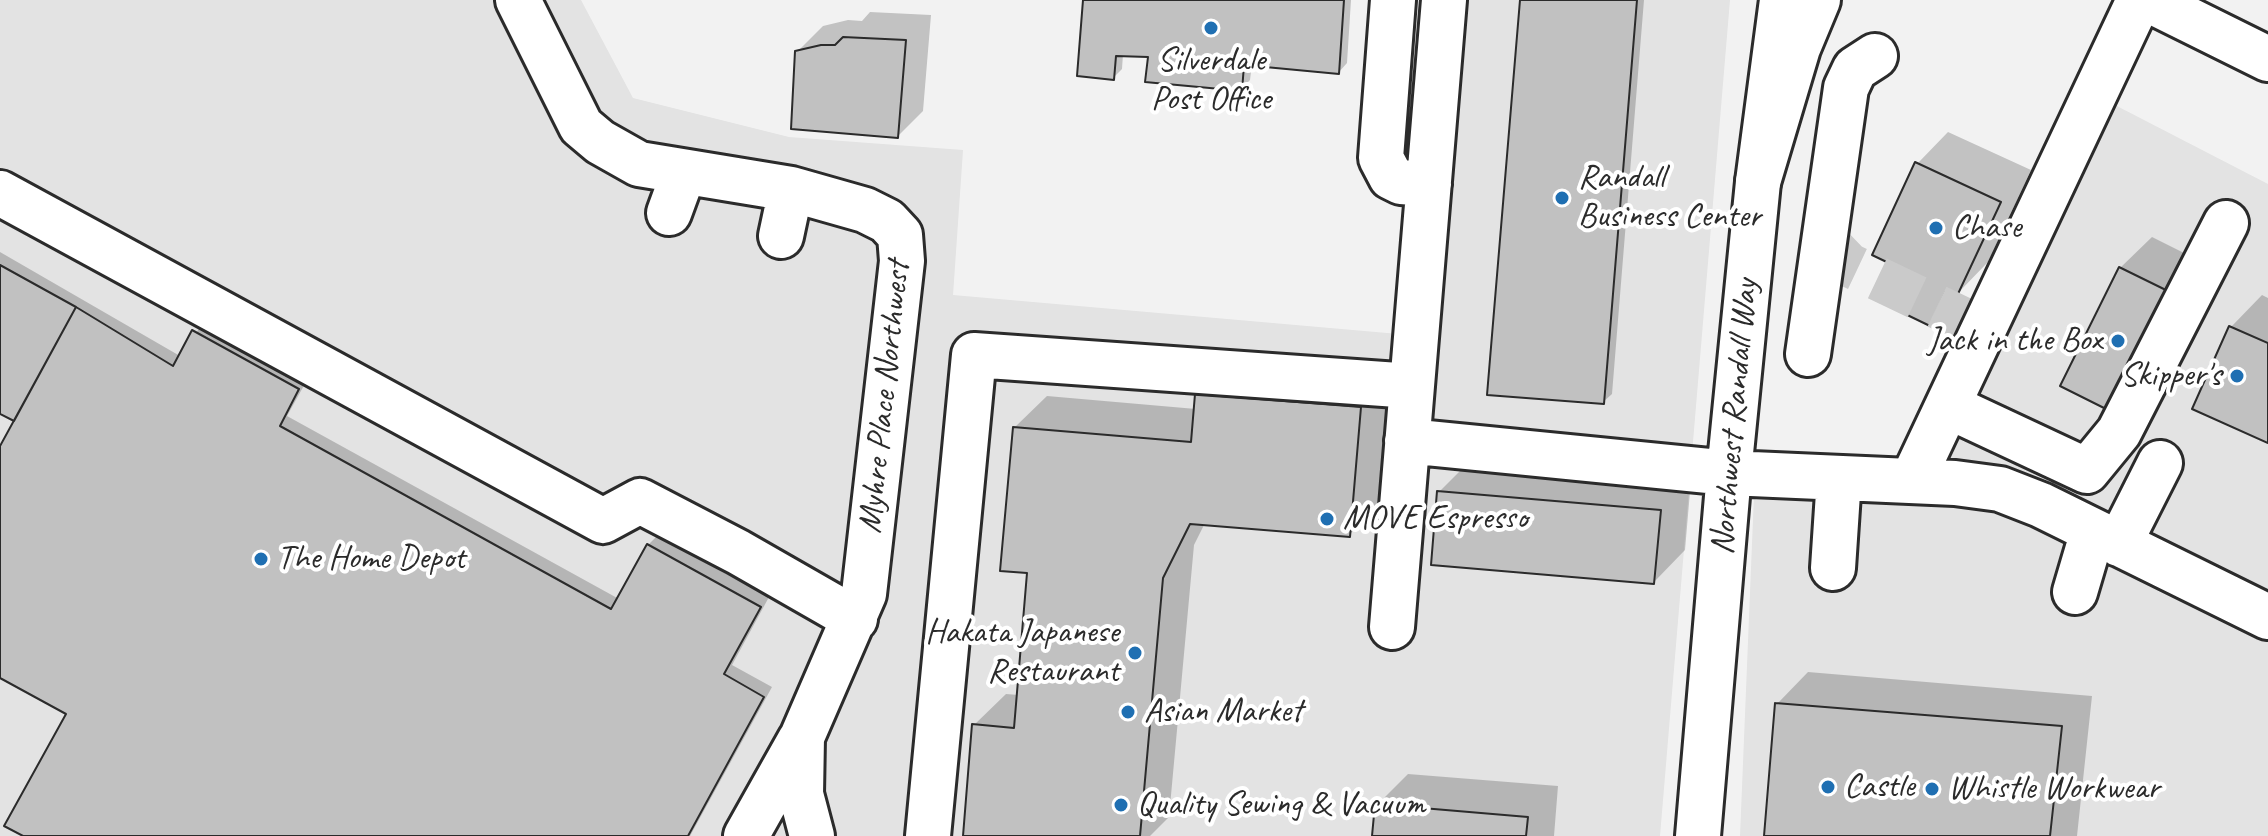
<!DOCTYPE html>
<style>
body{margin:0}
canvas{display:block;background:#f2f2f2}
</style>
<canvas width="2268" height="836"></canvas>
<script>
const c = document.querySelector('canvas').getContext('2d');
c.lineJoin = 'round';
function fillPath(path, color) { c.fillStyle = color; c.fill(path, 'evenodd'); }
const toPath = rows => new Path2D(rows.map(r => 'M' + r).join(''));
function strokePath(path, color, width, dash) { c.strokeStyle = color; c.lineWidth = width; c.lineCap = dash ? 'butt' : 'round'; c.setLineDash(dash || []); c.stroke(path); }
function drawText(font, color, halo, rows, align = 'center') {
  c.font = font + ' Caveat,sans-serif'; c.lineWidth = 8; c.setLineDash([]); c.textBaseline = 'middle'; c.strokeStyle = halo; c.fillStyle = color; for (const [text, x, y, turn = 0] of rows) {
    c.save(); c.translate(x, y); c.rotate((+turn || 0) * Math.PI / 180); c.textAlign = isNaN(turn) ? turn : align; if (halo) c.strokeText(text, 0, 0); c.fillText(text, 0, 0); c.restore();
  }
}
fillPath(toPath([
 [0,0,581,0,633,98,789,137,963,150,953,295,1410,335,1439,0,1730,0,1660,836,0,836],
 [2113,104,2268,184,2268,836,1740,836,1754,495,1905,504]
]), '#e3e3e3');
fillPath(toPath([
 [1085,0,1351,0,1347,63,1339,72,1252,64,1250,80,1241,89,1150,55,1123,54,1122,69,1113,78],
 [1522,0,1644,0,1612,394,1603,402],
 [870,12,931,15,923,111,898,136,797,52,823,26,848,20,862,21],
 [1948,132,2031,170,1988,262,1929,323,1918,275,1917,164],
 [2152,237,2206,264,2149,381,2120,268],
 [0,252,180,356,203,323,307,380,287,416,619,599,648,545,657,536,769,597,732,665,772,687,690,836,27,836,68,713,0,676,0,450,16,420,0,411],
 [2262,295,2268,298,2268,441,2231,327],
 [1229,363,1391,377,1381,503,1349,535,1205,523,1194,545,1169,817,1150,836,988,836,974,725,1006,694,1019,695,1030,571,1015,427,1047,396,1196,409,1197,395],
 [1470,461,1691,480,1685,550,1654,582,1439,492],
 [1808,672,2092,696,2077,836,1766,836,1777,704],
 [1408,774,1558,786,1554,836,1374,836,1377,805]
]), '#0003');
const building = toPath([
 [1083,0,1344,0,1339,74,1244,65,1242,91,1145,82,1148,57,1116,56,1114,80,1077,76,1083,0],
 [1520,0,1637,0,1604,404,1487,395,1520,0],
 [843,37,906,40,898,138,791,129,795,51,821,45,835,45,843,37],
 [1915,162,2001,202,1957,296,1946,291,1930,326,1899,311,1916,276,1872,255,1915,162],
 [0,265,76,307,14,421,0,414,0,265],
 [2119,267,2176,295,2118,415,2060,386,2119,267],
 [76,307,173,366,192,330,299,389,280,426,611,609,647,544,761,607,724,674,764,697,688,836,23,836,4,826,66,714,0,678,0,446,76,307],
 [2229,326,2268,343,2268,443,2192,409,2229,326],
 [1195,394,1361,407,1350,537,1190,524,1163,578,1140,836,963,836,972,724,1014,728,1027,573,1000,571,1013,427,1191,442,1195,394],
 [1437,491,1661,510,1654,584,1431,565,1437,491],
 [1775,703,2062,726,2050,836,1764,836,1775,703],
 [1375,804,1528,817,1526,836,1372,836,1375,804]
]);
fillPath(building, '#c1c1c1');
strokePath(building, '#2b2b2b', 2);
strokePath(toPath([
 [1825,240,1849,265,1984,329]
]), '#cacaca', 44, [44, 22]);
const minor = toPath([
 [518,0,581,126,600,142,639,164,791,189,865,210,887,221,900,235,902,261,864,594,802,737,801,794,812,836],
 [1393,0,1381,158,1391,177,1401,182,1429,184],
 [0,193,603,521,640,501,738,552,855,619],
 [669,213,684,172],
 [781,236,791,189],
 [1808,354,1846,88,1855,69,1875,56],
 [1948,406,2087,471,2119,432,2226,223],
 [1407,441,1729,473,1955,483,2000,489,2041,505,2268,617],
 [1912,481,2139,0],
 [2119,544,2160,463],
 [1833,568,1839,478],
 [2075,592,2093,531],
 [1392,627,1444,0],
 [746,836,800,740],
 [928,836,974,355,1412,386],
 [1698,836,1729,473,1758,182,1782,0]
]);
const major = toPath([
 [2149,0,2268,59],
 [1758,182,1798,48,1818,0]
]);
strokePath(minor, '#2b2b2b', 50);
strokePath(major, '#2b2b2b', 50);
strokePath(minor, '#fff', 44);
strokePath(major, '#fff', 44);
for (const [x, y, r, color] of [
 [1211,28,8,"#1f6fb2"],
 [1562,198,8,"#1f6fb2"],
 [1936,228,8,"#1f6fb2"],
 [2118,341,8,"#1f6fb2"],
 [2237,376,8,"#1f6fb2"],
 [1327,519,8,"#1f6fb2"],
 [261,559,8,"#1f6fb2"],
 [1135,653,8,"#1f6fb2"],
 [1128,712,8,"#1f6fb2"],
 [1828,787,8,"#1f6fb2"],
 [1932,789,8,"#1f6fb2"],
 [1121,805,8,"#1f6fb2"]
]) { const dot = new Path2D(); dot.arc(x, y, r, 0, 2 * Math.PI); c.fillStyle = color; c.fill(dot); strokePath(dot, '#fff', 3); }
drawText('34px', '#2b2b2b', '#fff', [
 ["Silverdale",1211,61,"center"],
 ["Post Office",1211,100,"center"],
 ["Randall",1578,178],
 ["Business Center",1578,217],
 ["Chase",1952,228],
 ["Jack in the Box",2102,341,"right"],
 ["Skipper's",2221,376,"right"],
 ["MOVE Espresso",1343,519],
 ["The Home Depot",277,559],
 ["Hakata Japanese",1119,633,"right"],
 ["Restaurant",1119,672,"right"],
 ["Asian Market",1144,712],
 ["Castle",1844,787],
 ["Whistle Workwear",1948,789],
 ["Quality Sewing & Vacuum",1137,805]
], 'left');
drawText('34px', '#2b2b2b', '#fff', [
 ["Myhre Place Northwest",885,397,-84],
 ["Northwest Randall Way",1735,417,-85]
]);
</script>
